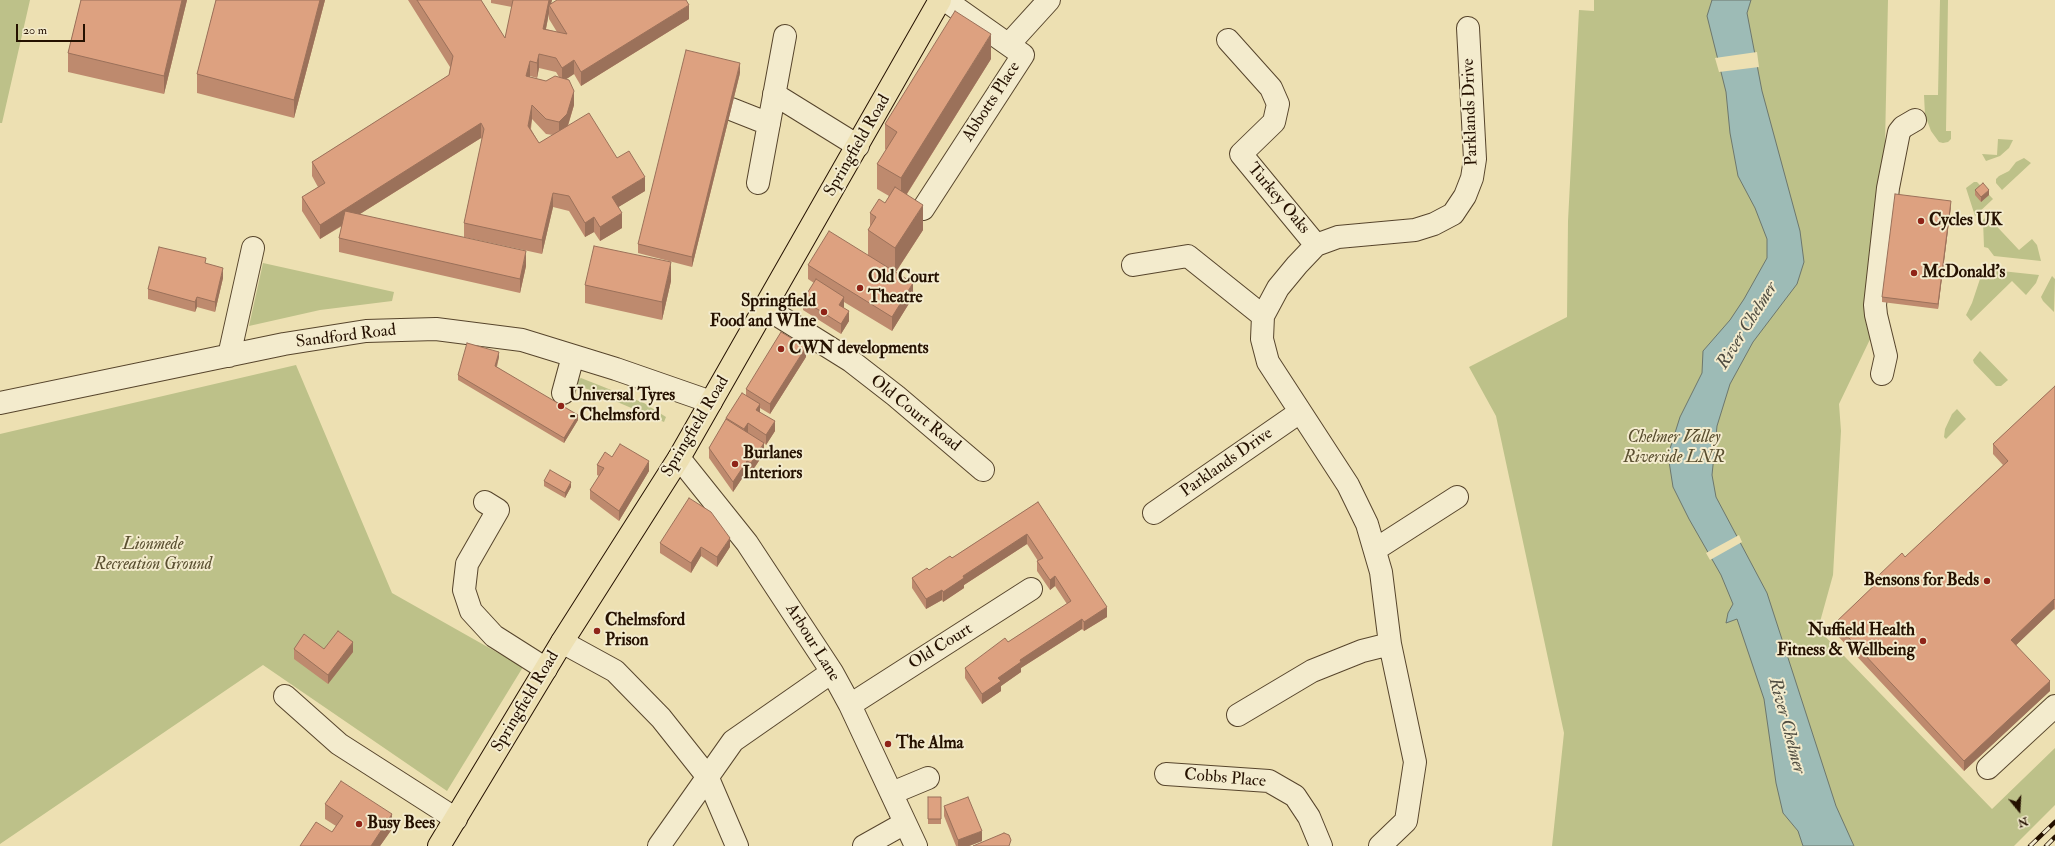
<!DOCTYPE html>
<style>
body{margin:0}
#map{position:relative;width:2055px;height:846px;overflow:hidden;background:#ede0b2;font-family:"IM FELL Double Pica",serif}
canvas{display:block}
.north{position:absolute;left:1999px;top:790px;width:40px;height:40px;-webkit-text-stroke:3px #f3ebcd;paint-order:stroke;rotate:162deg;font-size:11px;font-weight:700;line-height:16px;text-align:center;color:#251100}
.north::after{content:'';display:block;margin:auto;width:14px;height:18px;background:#251100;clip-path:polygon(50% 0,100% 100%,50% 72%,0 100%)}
.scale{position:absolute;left:16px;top:24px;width:69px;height:18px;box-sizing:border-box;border:2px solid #251100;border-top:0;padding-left:5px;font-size:12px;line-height:14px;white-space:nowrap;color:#251100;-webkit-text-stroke:3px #f3ebcd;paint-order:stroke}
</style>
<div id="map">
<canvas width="2055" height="846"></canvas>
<div class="north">N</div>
<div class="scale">20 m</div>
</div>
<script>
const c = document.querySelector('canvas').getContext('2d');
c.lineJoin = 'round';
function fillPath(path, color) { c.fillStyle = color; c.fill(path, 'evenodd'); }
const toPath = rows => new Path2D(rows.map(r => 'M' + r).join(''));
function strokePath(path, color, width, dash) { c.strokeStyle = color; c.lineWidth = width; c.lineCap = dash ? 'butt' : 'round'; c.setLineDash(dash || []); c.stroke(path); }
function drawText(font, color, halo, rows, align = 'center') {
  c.font = font + ' "IM FELL Double Pica",serif'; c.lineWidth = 4; c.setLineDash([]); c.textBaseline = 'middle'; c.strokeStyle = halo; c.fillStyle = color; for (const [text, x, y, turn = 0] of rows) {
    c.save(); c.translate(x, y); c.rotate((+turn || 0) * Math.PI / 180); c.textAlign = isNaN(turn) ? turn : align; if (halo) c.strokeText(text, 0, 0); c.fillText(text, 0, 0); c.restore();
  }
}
fillPath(toPath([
 [0,0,30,0,2,123,0,123],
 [1594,0,1888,0,1885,145,1867,311,1874,331,1839,404,1841,431,1833,575,1818,629,1992,809,2055,748,2055,805,2014,846,1552,846,1564,733,1496,416,1469,367,1567,317,1568,221,1579,10,1594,11],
 [1940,0,1948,0,1946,131,1951,131,1951,139,1948,142,1943,143,1939,142,1931,131,1925,115,1924,95,1938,95],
 [1998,139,2013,140,2009,148,2000,156,1986,161,1982,154,1997,155],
 [2024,158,2031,163,2002,190,1996,183,1996,179,1999,176,2009,171,2016,162],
 [1974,182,1977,182,1993,199,1975,216,1966,188],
 [1987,216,2019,250,2032,239,2037,245,2041,261,1994,256,1988,248,1984,247,1983,220],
 [263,263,394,292,392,301,320,310,249,326],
 [1992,270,2039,275,2036,283,2026,295,2012,281,1971,321,1966,315,1972,303,1981,276,1985,276],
 [2052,276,2055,279,2054,312,2043,301,2041,297],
 [1980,351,2008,380,2001,386,1996,386,1974,363,1973,360],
 [296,365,392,593,523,667,447,791,263,665,0,844,0,434],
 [581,378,644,403,666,417,664,422,573,383],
 [1957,409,1966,419,1946,439,1944,437,1945,429,1952,414]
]), '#bdc189');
const water = toPath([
 [1712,0,1751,0,1747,13,1762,91,1800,231,1804,262,1797,284,1753,342,1730,384,1717,426,1712,475,1716,497,1767,593,1836,806,1854,846,1803,846,1798,831,1783,813,1776,783,1764,699,1737,619,1726,623,1728,613,1733,604,1721,575,1689,519,1673,487,1668,455,1680,417,1702,373,1703,351,1730,320,1744,299,1767,258,1767,239,1755,208,1738,176,1730,133,1726,92,1707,16,1712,0]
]);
fillPath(water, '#9dbbb6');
strokePath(water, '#6d776d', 1);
fillPath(toPath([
 [1757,52,1759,67,1719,72,1715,58],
 [1739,535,1742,542,1710,560,1706,553]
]), '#ede0b2');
const minor = toPath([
 [1228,40,1271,88,1278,104,1274,122,1241,154,1316,245],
 [1009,44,1049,0],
 [774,94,858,146],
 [731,109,769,124],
 [758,183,785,36],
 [923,209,1023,55,945,0],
 [1133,265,1188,256,1263,316],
 [766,308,851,361,896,396,983,470],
 [229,356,253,248],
 [1882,374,1886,356,1876,315,1875,305,1888,188,1899,132,1903,127,1915,120],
 [563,393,573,356],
 [0,403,284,344,366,331,436,329,522,340,616,369,711,402],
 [679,458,747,543,832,672,850,705,916,846],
 [485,502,498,510,467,564,464,590,471,611,494,636,546,669],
 [1154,513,1300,412],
 [1376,549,1457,497],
 [562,642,615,671,661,718,707,776,737,846],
 [285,696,339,744,456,819],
 [850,705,1031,589],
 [1238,715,1312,671,1362,651,1390,644],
 [1988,768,2055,706],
 [1166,774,1269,781,1295,796,1309,817,1321,846],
 [892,793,928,778],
 [659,846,733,741,832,672],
 [864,846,905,823],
 [1380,846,1406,821,1415,762,1390,644,1381,572,1367,524,1348,485,1268,362,1262,339,1263,316,1278,288,1297,265,1316,245,1338,237,1415,230,1434,224,1453,214,1465,196,1472,178,1475,159,1468,28]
]);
const major = toPath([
 [439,846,562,642,679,458,940,0]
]);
strokePath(minor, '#57452c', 24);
strokePath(major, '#251100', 24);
strokePath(minor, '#f3ebcd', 22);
strokePath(major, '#ede0b2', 22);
const rail = toPath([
 [2030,846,2055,822],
 [2046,846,2055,837]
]);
strokePath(rail, '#251100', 4.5);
strokePath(rail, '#f3ebcd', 3, [9]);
fillPath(toPath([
 [81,0,187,0,164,94,68,72,68,53],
 [216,0,325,0,294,118,197,93,197,74],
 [408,0,481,0,505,38,512,7,491,3,491,0,552,0,551,4,689,19,581,86,574,74,566,79,574,105,568,126,617,158,645,191,618,207,622,228,600,241,594,232,585,237,569,211,553,207,542,254,464,237,464,223,482,139,481,138,360,214,526,266,520,293,339,252,339,238,342,226,320,239,302,211,302,197,318,187,312,176,312,162,449,75,450,67],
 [549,13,549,19,557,32,546,29],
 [539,68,556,72,559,77,546,81,530,77,530,76,537,78],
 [532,119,546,134,553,135,539,143,531,129],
 [991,59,907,194,923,230,896,272,913,297,892,331,844,302,844,308,849,321,841,334,803,310,803,300,814,283,808,279,808,265,868,255,868,230,870,228,870,213,885,203,889,196,877,189,877,164,886,150,885,149,885,124],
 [740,73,692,267,638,253,638,244],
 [1975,190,1989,195,1981,202,1975,195],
 [1951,206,1938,309,1882,302,1882,297],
 [206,264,223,278,215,312,197,307,195,312,148,299,148,289],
 [671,281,662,320,585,303,585,285],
 [499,357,497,367,578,420,564,443,458,380,458,375],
 [806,357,770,414,760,408,760,412,775,431,766,445,764,443,764,453,751,473,747,471,733,492,709,458,709,448,726,420,726,418,746,395,746,389],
 [2055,386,2055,610,2054,609,2016,645,2050,691,1964,771,1835,633,1835,623,1878,582,1878,576,1905,557,2003,465,1993,454,1993,444],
 [612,457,649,471,619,521,590,499,590,490,599,476,597,475,597,465],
 [544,481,571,487,565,498,544,486],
 [1038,502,1107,617,1084,631,1082,629,1021,668,1021,672,1001,686,1001,691,982,704,965,678,965,668,1008,642,1067,604,1055,586,1050,590,1037,571,1037,561,1038,561,1027,544,964,585,964,588,943,602,942,600,926,609,912,588,912,578,929,570,952,558],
 [660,543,730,547,717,567,701,556,691,573,660,553],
 [294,649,324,649,353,652,328,684,294,659],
 [928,797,941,797,941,824,928,824],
 [325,804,392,829,380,846,300,846,332,832,336,826,325,819],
 [944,806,982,841,969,846,956,846,944,816]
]), '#be8a6e');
fillPath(toPath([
 [182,0,187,0,164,94,164,76],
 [320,0,325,0,294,118,294,100],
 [549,0,552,0,550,7,549,5,549,13,543,43,543,29],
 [689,5,689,19,581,86,581,72],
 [991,34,991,59,901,203,901,178],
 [539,54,539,68,537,78,537,63],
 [574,60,574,74,562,82,562,68],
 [530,61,530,76,526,91,526,76],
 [740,63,740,73,692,267,692,257],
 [574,91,574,105,567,128,559,136,559,122],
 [532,105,532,119,528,140,528,126],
 [481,123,481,138,320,239,320,225],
 [645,177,645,191,612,211,612,197],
 [1989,190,1989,195,1981,202,1981,197],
 [553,193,553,207,542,254,542,240],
 [1951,201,1951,206,1938,309,1938,304],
 [923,205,923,230,895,273,895,248],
 [622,213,622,228,600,241,600,227],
 [594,217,594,232,585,237,585,223],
 [526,251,526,266,520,293,520,279],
 [671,262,671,281,662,320,662,302],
 [223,268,223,278,215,312,215,302],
 [913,283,913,297,892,331,892,317],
 [197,297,197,307,195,312,195,302],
 [844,297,844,307,839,315,839,305],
 [849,311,849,321,841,334,841,324],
 [806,347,806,357,770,414,770,404],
 [499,352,499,357,495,371,495,366],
 [760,404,760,414,756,410],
 [578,415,578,420,564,443,564,438],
 [775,421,775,431,766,445,766,435],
 [748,423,748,433,744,439,744,429],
 [764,443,764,453,751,473,751,463],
 [649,461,649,471,619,521,619,511],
 [747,461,747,471,733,492,733,482],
 [571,482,571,487,565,498,565,493],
 [1027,534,1027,544,964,585,964,588,943,602,943,592,963,576],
 [730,538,730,547,717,567,717,557],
 [701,547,701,556,691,573,691,563],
 [1055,576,1055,586,1050,590,1050,580],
 [942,590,942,600,926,609,926,599],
 [2054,599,2054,609,2011,650,2011,640],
 [1107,607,1107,617,1084,631,1084,622],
 [1082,619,1082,629,1021,668,1021,672,1001,686,1001,691,982,704,982,694,998,678,1020,660],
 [353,642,353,652,328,684,328,675],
 [2050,681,2050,691,1964,771,1964,761],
 [392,814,392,829,380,846,371,846],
 [982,831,982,841,969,846,958,846,958,840]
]), '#9b715a');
const building = toPath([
 [81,0,182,0,164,76,68,53,81,0],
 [216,0,320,0,294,100,197,74,216,0],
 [417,0,481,0,505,38,513,0,549,0,543,29,567,34,549,5,557,0,686,0,689,5,581,72,574,60,562,68,556,58,539,54,537,63,530,61,526,76,546,81,555,76,569,80,574,91,567,114,559,122,546,119,532,105,528,126,539,143,589,113,617,158,629,151,645,177,612,197,622,213,600,227,594,217,585,223,569,196,553,193,542,240,464,223,484,129,481,123,320,225,302,197,325,183,312,162,449,75,453,56,417,0],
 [955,11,991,34,901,178,877,164,897,132,885,124,955,11],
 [686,50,740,63,692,257,638,244,686,50],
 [1983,183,1989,190,1981,197,1975,190,1983,183],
 [895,187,923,205,895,248,868,230,876,217,870,213,879,199,885,203,895,187],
 [1895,194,1951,201,1938,304,1882,297,1895,194],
 [345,211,526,251,520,279,339,238,345,211],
 [829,231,913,283,892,317,808,265,829,231],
 [594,246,671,262,662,302,585,285,594,246],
 [159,247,206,258,205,263,223,268,215,302,197,297,195,302,148,289,159,247],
 [816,279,844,297,839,305,849,311,841,324,803,300,816,279],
 [781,332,806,347,770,404,746,389,781,332],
 [467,343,499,352,495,366,578,415,564,438,458,375,467,343],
 [2055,386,2055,600,2054,599,2011,640,2050,681,1964,761,1835,623,1881,579,1878,576,1902,553,1905,557,2008,461,1993,444,2055,386],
 [742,393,760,404,756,410,775,421,766,435,748,423,744,429,726,418,742,393],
 [726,419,764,443,751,463,747,461,733,482,709,448,726,419],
 [620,444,649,461,619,511,590,490,604,468,597,465,605,452,612,457,620,444],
 [550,470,571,482,565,493,544,481,550,470],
 [689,498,711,512,730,538,717,557,701,547,691,563,660,543,689,498],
 [1038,502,1107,607,1084,622,1082,619,1020,660,1021,662,998,678,1001,681,982,694,965,668,1005,638,1008,642,1071,601,1055,576,1050,580,1037,561,1043,558,1027,534,963,576,964,578,943,592,942,590,926,599,912,578,927,568,929,570,950,556,952,558,1038,502],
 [338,631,353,642,328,675,294,649,304,634,324,649,338,631],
 [341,781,392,814,371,846,300,846,316,822,332,832,343,816,325,804,341,781],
 [928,797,941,797,941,819,928,819,928,797],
 [968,797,982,831,958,840,944,806,968,797],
 [1004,833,1009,835,1011,840,1009,846,973,846,1004,833]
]);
fillPath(building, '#dda180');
strokePath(building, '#9b715a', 1);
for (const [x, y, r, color] of [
 [1921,221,4,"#8f2418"],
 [1914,273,4,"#8f2418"],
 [860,288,4,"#8f2418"],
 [824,312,4,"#8f2418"],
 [781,349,4,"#8f2418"],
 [561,406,4,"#8f2418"],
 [735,464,4,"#8f2418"],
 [1987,581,4,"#8f2418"],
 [597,631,4,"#8f2418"],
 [1923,641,4,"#8f2418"],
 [888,744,4,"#8f2418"],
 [359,824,4,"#8f2418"]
]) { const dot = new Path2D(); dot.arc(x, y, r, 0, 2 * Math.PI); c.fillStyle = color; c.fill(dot); strokePath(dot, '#f3ebcd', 1.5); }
drawText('17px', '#251100', '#f3ebcd', [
 ["Abbotts Place",992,102,-57],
 ["Parklands Drive",1471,112,-92],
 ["Springfield Road",858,146,-60],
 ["Turkey Oaks",1278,199,50],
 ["Sandford Road",346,337,-7],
 ["Old Court Road",915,414,39],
 ["Springfield Road",696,427,-59],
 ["Parklands Drive",1227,463,-35],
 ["Arbour Lane",812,643,58],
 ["Old Court",941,647,-32],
 ["Springfield Road",526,702,-59],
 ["Cobbs Place",1225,779,5]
]);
drawText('bold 17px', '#251100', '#f3ebcd', [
 ["Cycles UK",1929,221],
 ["McDonald's",1922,273],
 ["Old Court",868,278],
 ["Theatre",868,298],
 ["Springfield",816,302,"right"],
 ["Food and WIne",816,322,"right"],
 ["CWN developments",789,349],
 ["Universal Tyres",569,396],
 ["- Chelmsford",569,416],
 ["Burlanes",743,454],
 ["Interiors",743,474],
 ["Bensons for Beds",1979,581,"right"],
 ["Chelmsford",605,621],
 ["Prison",605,641],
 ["Nuffield Health",1915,631,"right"],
 ["Fitness & Wellbeing",1915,651,"right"],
 ["The Alma",896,744],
 ["Busy Bees",367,824]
], 'left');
drawText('italic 17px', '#5a4f30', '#f3ebcd', [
 ["Chelmer Valley",1674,438],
 ["Riverside LNR",1674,458],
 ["Lionmede",153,545],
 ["Recreation Ground",153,565]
]);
drawText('italic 18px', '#4f4c40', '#f3ebcd', [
 ["River Chelmer",1748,326,-58],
 ["River Chelmer",1786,726,75]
]);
</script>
